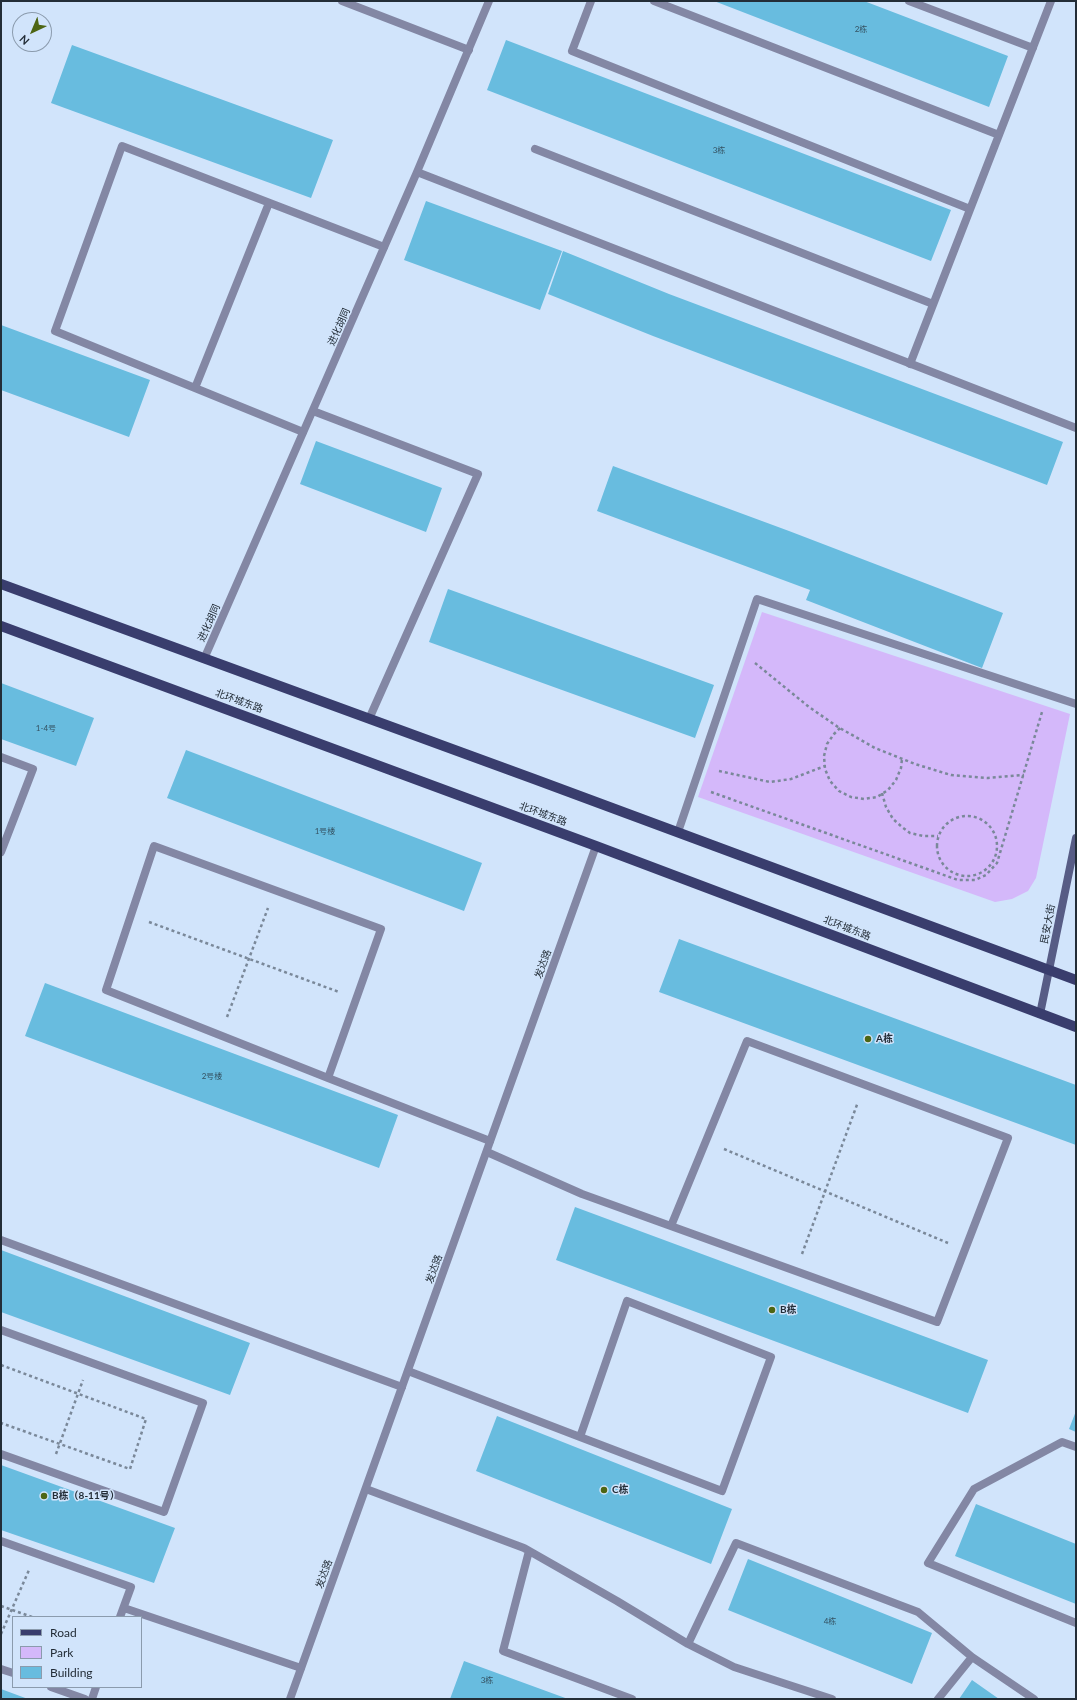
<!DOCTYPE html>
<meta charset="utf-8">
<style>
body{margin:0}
#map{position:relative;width:1077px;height:1700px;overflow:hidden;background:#d1e4fb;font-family:Lato,sans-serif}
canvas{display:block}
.frame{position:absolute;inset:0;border:2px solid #232d37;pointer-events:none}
.legend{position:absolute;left:12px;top:1616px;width:130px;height:72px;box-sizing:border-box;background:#d1e4fb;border:1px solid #8b9bad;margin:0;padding:5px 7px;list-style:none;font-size:12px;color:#232d37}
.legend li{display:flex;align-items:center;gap:8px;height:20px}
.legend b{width:20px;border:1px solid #8b9bad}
.north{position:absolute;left:12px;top:12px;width:40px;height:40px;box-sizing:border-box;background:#d1e4fb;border:1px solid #8b9bad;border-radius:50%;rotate:224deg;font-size:11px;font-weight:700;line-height:16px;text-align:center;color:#232d37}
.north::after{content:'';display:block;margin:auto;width:14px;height:18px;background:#4d6513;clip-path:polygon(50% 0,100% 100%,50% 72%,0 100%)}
</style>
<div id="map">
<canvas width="1077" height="1700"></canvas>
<div class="frame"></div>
<ul class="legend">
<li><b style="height:5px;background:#393d6d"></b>Road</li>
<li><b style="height:11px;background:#d4b8fa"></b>Park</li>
<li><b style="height:11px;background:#68bcdf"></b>Building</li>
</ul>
<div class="north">N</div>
</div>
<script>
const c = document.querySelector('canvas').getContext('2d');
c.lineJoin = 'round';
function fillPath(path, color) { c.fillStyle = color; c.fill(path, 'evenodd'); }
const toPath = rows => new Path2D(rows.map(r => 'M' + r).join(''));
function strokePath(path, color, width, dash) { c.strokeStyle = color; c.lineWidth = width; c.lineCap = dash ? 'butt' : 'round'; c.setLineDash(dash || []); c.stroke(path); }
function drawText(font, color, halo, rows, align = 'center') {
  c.font = font + ' Lato,"Noto Sans SC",sans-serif'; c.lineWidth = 3; c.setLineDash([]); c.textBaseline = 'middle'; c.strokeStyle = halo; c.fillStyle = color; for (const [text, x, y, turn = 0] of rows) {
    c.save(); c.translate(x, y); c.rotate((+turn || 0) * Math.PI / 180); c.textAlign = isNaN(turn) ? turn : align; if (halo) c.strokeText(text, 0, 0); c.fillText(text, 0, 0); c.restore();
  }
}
fillPath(toPath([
 [762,612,1070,714,1036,878,1028,891,1012,899,995,902,698,797]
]), '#d4b8fa');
fillPath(toPath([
 [714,1,864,1,1008,56,989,107],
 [506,40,951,210,931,261,487,90],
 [72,45,333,140,311,198,51,103],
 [426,201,562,251,540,310,404,260],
 [563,251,669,294,1063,442,1047,485,653,336,548,294],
 [1,325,150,380,129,437,1,390],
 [316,441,442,488,426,532,300,484],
 [613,466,789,531,1003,613,982,668,806,600,810,590,597,511],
 [448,589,714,685,695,738,429,642],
 [1,683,94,718,76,766,1,739],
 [186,750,482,863,464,911,167,798],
 [679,939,1076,1085,1076,1145,659,992],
 [45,983,398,1115,379,1168,25,1036],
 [575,1207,988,1360,968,1413,556,1260],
 [1,1250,250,1343,230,1395,1,1312],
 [1076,1411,1076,1432,1069,1429],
 [497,1416,732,1509,711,1564,476,1471],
 [1,1465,175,1528,154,1583,1,1530],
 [976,1504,1076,1544,1076,1604,955,1556],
 [748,1559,932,1633,912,1684,728,1610],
 [464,1661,568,1699,450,1699],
 [972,1680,999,1699,959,1699],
 [1,1689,28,1699,1,1699]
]), '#68bcdf');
strokePath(toPath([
 [755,663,809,707,838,727,875,748,915,764,951,775,988,778,1024,775],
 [840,728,834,734,827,744,824,756,825,769,830,781,839,791,851,797,864,799,877,797,888,790,896,780,901,768,902,759],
 [719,771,770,782,791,779,825,766],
 [711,792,958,880,975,880,986,875,997,863,1042,712],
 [882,793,886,807,893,819,902,827,910,833,923,836,938,836],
 '937 846a30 30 0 1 1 60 0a30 30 0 1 1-60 0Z',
 [149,922,339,992],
 [227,1017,268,908],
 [724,1149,948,1243],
 [802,1254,858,1102],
 [1,1365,146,1419,130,1469,1,1423],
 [56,1454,83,1380],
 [1,1606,32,1617],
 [1,1634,29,1570]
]), '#7a8899', 2.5, [3, 3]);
strokePath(toPath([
 [342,1,469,50],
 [591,1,572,51,970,209],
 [654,1,999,135],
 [909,1,1033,48],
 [535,149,933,304],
 [910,364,1051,1],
 [195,388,269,203],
 [303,432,55,331,122,146,384,247],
 [1,757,33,769,1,852],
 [328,1078,381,929,154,846,106,990,328,1078,490,1141],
 [487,1152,582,1194,937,1322,1008,1138,747,1041,671,1226],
 [1,1330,203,1403,164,1512,1,1454],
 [408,1371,580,1437,722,1491,771,1357,627,1301,580,1437],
 [1076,1447,1062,1442,974,1489,928,1563,1076,1623],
 [366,1489,524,1548,617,1601,688,1644,734,1667,832,1699],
 [1,1541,131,1587,120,1617],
 [529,1551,503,1651,632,1699],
 [124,1608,301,1668],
 [688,1644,736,1543,918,1612,972,1657],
 [1,1669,13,1673],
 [51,1687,85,1699],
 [92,1699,96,1687],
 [938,1699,972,1657,1034,1699]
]), '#8387a4', 8);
strokePath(toPath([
 [417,172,1076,428],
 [313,411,478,474,369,719],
 [204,659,417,172,489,1],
 [678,832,757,599,1076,704],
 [1,1240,402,1387]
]), '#8387a4', 8);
strokePath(toPath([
 [290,1699,596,846]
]), '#8387a4', 8);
strokePath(toPath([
 [1040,1014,1076,838]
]), '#575c85', 8);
strokePath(toPath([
 [1,584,534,779,1076,980],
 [1,626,596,846,1076,1027]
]), '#393d6d', 10);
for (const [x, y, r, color] of [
 [868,1039,4,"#4d6513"],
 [772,1310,4,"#4d6513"],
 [604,1490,4,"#4d6513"],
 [44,1496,4,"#4d6513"]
]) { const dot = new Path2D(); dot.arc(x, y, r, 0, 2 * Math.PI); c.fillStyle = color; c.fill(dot); strokePath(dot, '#d1e4fb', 1.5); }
drawText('8px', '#345161', null, [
 ["2栋",861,29],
 ["3栋",719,150],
 ["1-4号",46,728],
 ["1号楼",325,831],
 ["2号楼",212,1076],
 ["4栋",830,1621],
 ["3栋",487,1680]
]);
drawText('10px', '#232d37', '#d1e4fb', [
 ["进化胡同",339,327,-66],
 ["进化胡同",209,623,-66],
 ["北环城东路",239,701,20],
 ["北环城东路",543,814,20],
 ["民安大街",1048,924,-79],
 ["北环城东路",847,928,21],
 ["发达路",543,964,-70],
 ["发达路",434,1269,-70],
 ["发达路",324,1574,-70]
]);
drawText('bold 10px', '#232d37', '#d1e4fb', [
 ["A栋",876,1039],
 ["B栋",780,1310],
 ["C栋",612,1490],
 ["B栋（8-11号）",52,1496]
], 'left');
</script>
